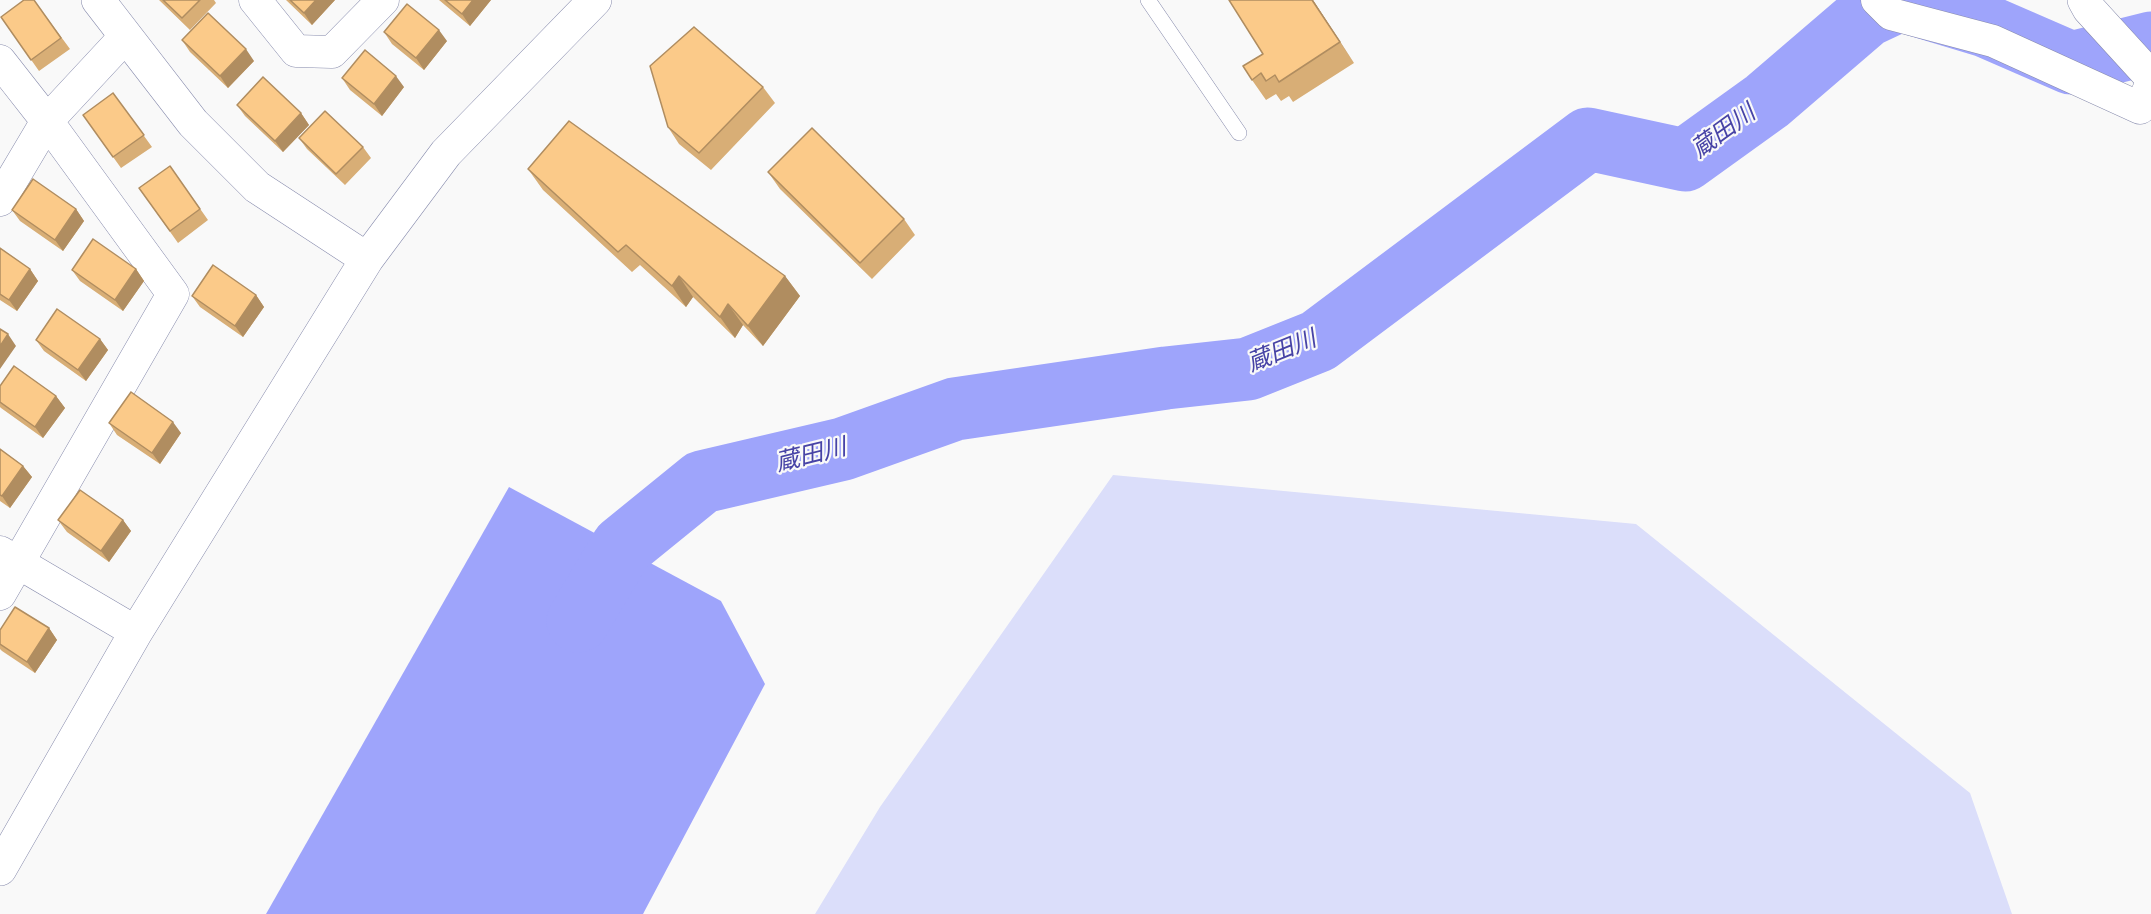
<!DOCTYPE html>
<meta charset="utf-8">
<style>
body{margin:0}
canvas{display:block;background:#f9f9f9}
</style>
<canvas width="2151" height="914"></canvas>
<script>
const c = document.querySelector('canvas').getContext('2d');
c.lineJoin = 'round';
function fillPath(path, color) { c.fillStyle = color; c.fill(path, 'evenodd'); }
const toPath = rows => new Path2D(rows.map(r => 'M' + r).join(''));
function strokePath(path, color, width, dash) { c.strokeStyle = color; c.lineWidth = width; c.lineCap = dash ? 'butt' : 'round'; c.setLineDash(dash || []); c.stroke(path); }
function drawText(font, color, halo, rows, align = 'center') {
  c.font = font + ' "Space Grotesk","Noto Sans JP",sans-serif'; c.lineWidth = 4.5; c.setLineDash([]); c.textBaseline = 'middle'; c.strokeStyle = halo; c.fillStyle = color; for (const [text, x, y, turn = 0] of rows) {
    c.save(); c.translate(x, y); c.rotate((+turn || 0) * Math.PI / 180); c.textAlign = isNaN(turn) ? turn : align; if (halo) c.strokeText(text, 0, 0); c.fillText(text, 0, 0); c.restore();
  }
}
fillPath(toPath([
 [1113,475,1636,524,1970,793,2012,914,815,914,880,807]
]), '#dbdefa');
fillPath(toPath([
 [509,487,721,601,765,684,643,914,266,914]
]), '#9ea4fb');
strokePath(toPath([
 [578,621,622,547,702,482,843,449,955,409,1166,378,1248,369,1318,341,1588,139,1685,160,1767,101,1866,16,1900,0,1986,26,2071,63,2151,43]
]), '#9ea4fb', 63);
const service = toPath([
 [1148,0,1239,133]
]);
const minor = toPath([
 [255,0,296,51,332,52,383,0],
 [1877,0,1891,14,1993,41,2140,108,2151,85],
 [0,61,47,121,173,294,0,594],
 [0,200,47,121,125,37],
 [0,552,136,632]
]);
const tertiary = toPath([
 [98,0,193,123,257,187,367,259],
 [2084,0,2089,9,2151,77],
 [0,869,136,632,367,259,446,153,595,0]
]);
strokePath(service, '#888cad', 16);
strokePath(minor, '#888cad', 33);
strokePath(tertiary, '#888cad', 34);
strokePath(service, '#fff', 15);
strokePath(minor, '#fff', 32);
strokePath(tertiary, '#fff', 33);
fillPath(toPath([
 [34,0,70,49,39,71,1,17],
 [159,0,214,0,216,3,190,30],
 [286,0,335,0,312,25],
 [439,0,491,0,470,26],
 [1229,0,1313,0,1354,63,1293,102,1289,96,1281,101,1276,94,1266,100,1252,80,1263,54],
 [384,32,447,41,424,70,392,44],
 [182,40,254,61,228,88,190,52],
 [342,78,404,87,382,116,350,90],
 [763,87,775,103,711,170,679,144,668,127],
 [113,93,152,147,121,168,83,115],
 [237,105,301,113,309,125,283,152,245,116],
 [299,138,363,147,371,158,345,185,307,149],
 [170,166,208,220,178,243,139,188],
 [528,169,785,276,800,296,763,346,743,325,735,338,693,297,686,307,640,265,632,272,543,190],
 [768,172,904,219,915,235,872,279,780,189],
 [76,209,84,221,63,251,20,221,12,210],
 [0,248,30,269,38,281,17,311,0,300],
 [136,269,144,281,123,311,80,281,72,270],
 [256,295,264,307,243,337,200,307,192,296],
 [100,339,108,350,86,381,44,351,36,340],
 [0,386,56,396,65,408,43,438,1,408,0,407],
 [109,423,181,433,160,464,117,435],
 [0,449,23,466,32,477,10,508,0,501],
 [58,520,123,520,131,531,109,562,67,532],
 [49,628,57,640,35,673,2,651,0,649,0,630]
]), '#d8ae76');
fillPath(toPath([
 [316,0,335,0,312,25,304,13],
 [473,0,491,0,470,26,462,14],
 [1312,0,1313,0,1354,63],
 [439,30,447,41,424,70,416,58],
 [246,49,254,61,228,88,220,76],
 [396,76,404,87,382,116,374,104],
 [301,113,309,125,283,152,275,141],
 [76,209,84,221,63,251,55,240],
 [30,269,38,281,17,311,9,300],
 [136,269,144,281,123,311,115,300],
 [679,276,693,297,686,307,672,286],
 [785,276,800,296,763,346,748,326],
 [256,295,264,307,243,337,235,326],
 [728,304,743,325,735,338,720,317],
 [8,334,16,346,0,369,0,346],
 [100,339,108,350,86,381,78,370],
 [56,396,65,408,43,438,35,427],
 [173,422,181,433,160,464,152,453],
 [23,466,32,477,10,508,2,496],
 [123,520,131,531,109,562,101,551],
 [49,628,57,640,35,673,27,662]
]), '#b08d60');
const building = toPath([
 [24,0,34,0,61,38,31,60,1,17,24,0],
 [163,0,200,0,182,18,163,0],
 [290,0,316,0,304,13,290,0],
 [445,0,473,0,462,14,445,0],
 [1229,0,1312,0,1340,42,1279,82,1275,75,1266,81,1261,73,1252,80,1243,66,1263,54,1229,0],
 [407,4,439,30,416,58,384,32,407,4],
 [208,13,246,49,220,76,182,40,208,13],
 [694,27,763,87,699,153,668,127,650,66,694,27],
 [365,50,396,76,374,104,342,78,365,50],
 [263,77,301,113,275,141,237,105,263,77],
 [113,93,144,135,113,157,83,115,113,93],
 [325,111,363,147,336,174,299,138,325,111],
 [569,121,785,276,748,326,728,304,720,317,679,276,672,286,626,245,618,252,528,169,569,121],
 [812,128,904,219,860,263,768,172,812,128],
 [170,166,200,209,170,231,139,188,170,166],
 [33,179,76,209,55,240,12,210,33,179],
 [93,239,136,269,115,300,72,270,93,239],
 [0,248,30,269,9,300,0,294,0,248],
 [213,265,256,295,235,326,192,296,213,265],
 [57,309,100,339,78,370,36,340,57,309],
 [0,329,8,334,0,346,0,329],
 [14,366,56,396,35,427,0,402,0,386,14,366],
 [131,392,173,422,152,453,109,423,131,392],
 [0,449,23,466,2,496,0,495,0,449],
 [80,490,123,520,101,551,58,520,80,490],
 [15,607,49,628,27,662,0,644,0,630,15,607]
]);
fillPath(building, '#fbca89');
strokePath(building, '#b08d60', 1.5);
drawText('italic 24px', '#4743a6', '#f9f9f9', [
 ["蔵田川",1724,132,-36],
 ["蔵田川",1282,352,-22],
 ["蔵田川",811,456,-14]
]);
</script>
